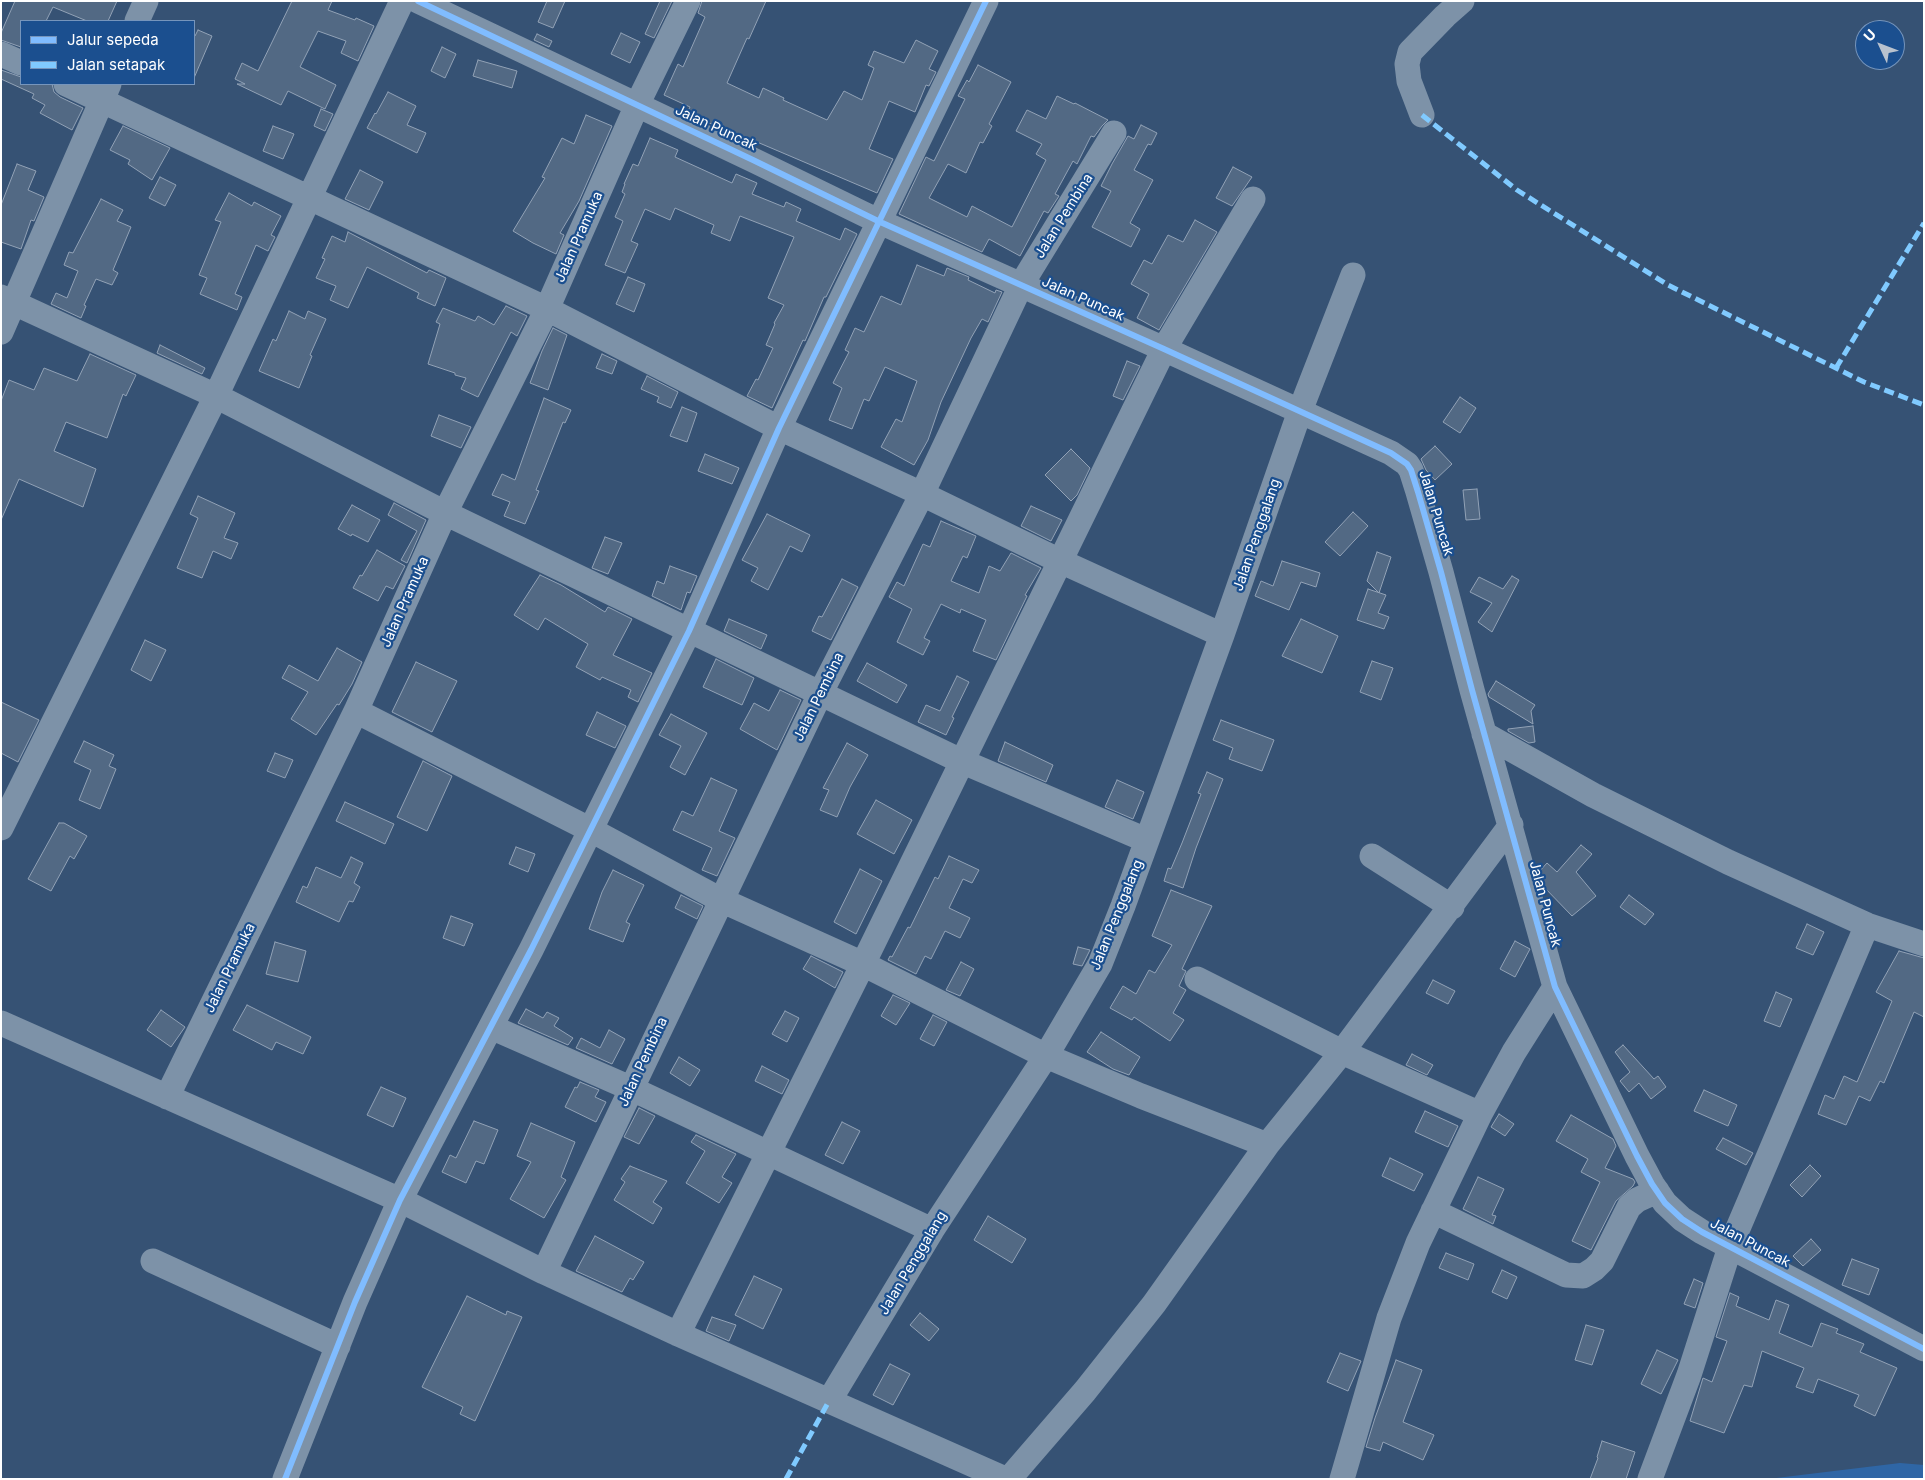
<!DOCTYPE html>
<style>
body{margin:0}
#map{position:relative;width:1925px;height:1480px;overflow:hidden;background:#365274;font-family:Inter,sans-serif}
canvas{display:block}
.frame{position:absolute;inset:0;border:2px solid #fff;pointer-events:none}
.legend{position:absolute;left:20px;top:20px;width:175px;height:65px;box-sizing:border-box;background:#1b4f8f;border:1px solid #7695bc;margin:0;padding:6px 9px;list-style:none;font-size:15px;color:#fff}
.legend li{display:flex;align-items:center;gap:10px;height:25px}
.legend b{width:25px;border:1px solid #7695bc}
.north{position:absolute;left:1855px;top:20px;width:50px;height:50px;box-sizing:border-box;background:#1b4f8f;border:1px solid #7695bc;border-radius:50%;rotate:313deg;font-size:14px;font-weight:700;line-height:20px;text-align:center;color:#fff}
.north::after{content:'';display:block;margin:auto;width:18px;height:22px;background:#b9c2ce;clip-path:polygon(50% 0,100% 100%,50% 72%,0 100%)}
</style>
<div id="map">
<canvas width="1925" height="1480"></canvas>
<div class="frame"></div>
<ul class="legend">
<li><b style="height:6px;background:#80bcff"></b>Jalur sepeda</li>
<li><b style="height:6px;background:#80caff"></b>Jalan setapak</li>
</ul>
<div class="north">U</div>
</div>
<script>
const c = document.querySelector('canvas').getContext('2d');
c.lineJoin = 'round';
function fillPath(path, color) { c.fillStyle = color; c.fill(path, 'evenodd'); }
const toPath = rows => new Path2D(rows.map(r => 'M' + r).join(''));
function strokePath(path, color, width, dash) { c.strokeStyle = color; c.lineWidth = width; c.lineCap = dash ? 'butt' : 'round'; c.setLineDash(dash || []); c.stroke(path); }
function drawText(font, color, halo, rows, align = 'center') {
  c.font = font + ' Inter,sans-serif'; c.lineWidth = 4.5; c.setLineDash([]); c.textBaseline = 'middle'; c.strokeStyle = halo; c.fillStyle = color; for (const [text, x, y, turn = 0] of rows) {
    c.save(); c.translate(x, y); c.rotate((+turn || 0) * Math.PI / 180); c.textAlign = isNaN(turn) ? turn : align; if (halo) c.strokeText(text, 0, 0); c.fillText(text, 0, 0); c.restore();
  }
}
fillPath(toPath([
 [1900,1463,1924,1465,1924,1479,1768,1479]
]), '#2f66a5');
const building = toPath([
 [15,1,117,1,108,21,87,21,53,7,46,21,21,21,21,47,1,40,1,33,15,1],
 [292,1,332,1,328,10,355,20,356,18,374,26,358,61,341,53,346,41,318,31,300,67,336,85,325,109,288,91,281,105,237,84,245,84,235,79,242,63,258,71,292,1],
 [547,1,565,1,553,28,538,22,547,1],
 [660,1,672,1,654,38,645,34,660,1],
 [702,1,766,1,749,39,747,38,727,83,759,98,763,88,784,98,783,100,827,120,844,91,862,100,874,68,868,65,874,51,904,63,916,40,938,51,929,69,936,72,929,86,926,85,915,112,889,101,869,149,893,159,877,193,750,139,749,142,732,134,732,133,687,113,690,107,664,95,678,64,683,67,705,17,698,13,702,1],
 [198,30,212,36,194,78,194,35,195,36,198,30],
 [621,33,640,42,630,63,611,54,621,33],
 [537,34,552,41,549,47,534,40,537,34],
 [442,47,456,54,445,78,431,71,442,47],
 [478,60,517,71,512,88,473,76,478,60],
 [978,65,1011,82,989,124,992,126,983,143,980,142,966,173,948,164,929,198,967,217,972,206,1012,227,1046,160,1036,154,1042,144,1016,131,1027,110,1046,119,1057,96,1074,104,1075,103,1108,120,1102,126,1094,137,1091,136,1077,164,1073,161,1055,194,1059,196,1048,213,1044,211,1020,256,989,239,982,252,899,214,926,157,934,161,965,99,958,96,967,80,969,82,978,65],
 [1,70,21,77,21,84,52,84,54,92,60,97,83,108,72,130,40,113,45,105,32,98,34,94,1,79,1,70],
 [388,92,416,106,407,125,426,133,417,153,367,128,375,113,376,114,388,92],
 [321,109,333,114,325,131,314,126,321,109],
 [586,115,612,126,579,201,560,233,564,235,556,254,533,243,513,231,545,178,542,177,562,138,574,144,586,115],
 [1141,125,1157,133,1151,145,1148,144,1134,170,1153,180,1130,223,1140,229,1131,247,1092,227,1111,191,1101,186,1112,164,1128,136,1134,139,1141,125],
 [123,126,170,148,152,180,128,164,130,160,110,150,123,126],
 [273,126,294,134,283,159,263,151,273,126],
 [650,138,678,150,675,157,732,183,736,174,757,183,752,194,784,207,786,202,801,209,796,221,840,240,845,228,857,234,826,297,824,297,805,341,803,340,772,408,747,396,756,379,758,380,773,348,766,345,775,324,774,323,784,305,768,298,794,237,740,216,730,241,711,233,714,225,675,208,670,220,645,209,631,241,638,244,625,273,605,265,623,221,615,217,625,194,622,192,625,184,624,184,633,164,638,166,650,138],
 [17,164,36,171,28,190,44,197,34,221,31,220,21,249,1,242,1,205,17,164],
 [1233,167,1252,177,1232,206,1216,198,1233,167],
 [360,170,383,182,369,210,345,199,360,170],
 [160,177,176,185,165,206,149,198,160,177],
 [229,193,252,206,254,202,281,216,271,235,275,237,268,251,256,245,235,294,242,297,237,310,200,294,207,278,199,275,221,222,215,220,229,193],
 [101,199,123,210,117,221,131,227,113,270,118,273,112,285,96,279,84,305,86,306,81,318,51,304,56,293,67,298,78,271,64,265,69,252,73,253,101,199],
 [1195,220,1217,232,1159,330,1137,318,1149,294,1131,284,1144,260,1152,264,1168,235,1183,242,1195,220],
 [348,232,427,273,429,270,446,278,435,306,417,298,419,293,367,267,348,308,330,300,336,286,316,278,325,259,322,258,332,236,345,242,348,232],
 [917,265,944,276,947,268,969,277,968,280,995,293,996,290,1002,292,988,322,982,319,971,338,941,402,928,440,914,465,881,447,896,419,902,422,917,381,885,367,869,401,864,399,852,429,829,420,842,388,833,383,849,352,845,350,855,328,864,332,881,296,901,305,917,265],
 [628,277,645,284,634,312,616,304,628,277],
 [506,306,527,316,517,336,511,332,478,397,461,389,466,378,455,375,455,373,428,364,440,324,436,322,443,308,475,321,478,316,494,325,506,306],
 [289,311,305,319,308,311,326,319,310,355,312,356,299,388,259,371,273,339,276,341,289,311],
 [553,328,567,335,548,390,530,383,542,351,553,328],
 [160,345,205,368,202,374,157,353,160,345],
 [90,354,136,375,126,396,123,394,107,438,66,422,54,451,96,469,83,507,19,479,1,520,1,401,9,380,34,390,44,368,77,381,90,354],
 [602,354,617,361,612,374,596,368,602,354],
 [1127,361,1140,366,1123,400,1113,396,1127,361],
 [647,376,678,392,671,408,657,402,659,397,641,389,647,376],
 [1460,397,1476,408,1460,433,1443,422,1460,397],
 [544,398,571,410,565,423,563,422,536,490,539,491,525,524,504,516,510,502,492,495,502,474,515,480,544,398],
 [682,407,697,413,687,442,670,436,682,407],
 [439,415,471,427,461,448,431,436,439,415],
 [1435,446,1452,464,1435,480,1426,470,1421,459,1435,446],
 [1071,449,1090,468,1077,495,1071,501,1045,475,1071,449],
 [705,454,739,468,732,484,698,471,705,454],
 [1477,489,1480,519,1466,520,1463,490,1477,489],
 [198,496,235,513,224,538,238,543,231,559,213,551,202,578,177,568,198,518,190,514,198,496],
 [394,503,426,520,407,563,401,560,417,531,388,515,394,503],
 [352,505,380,520,368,542,352,534,351,536,338,529,352,505],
 [1031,506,1062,520,1051,541,1021,526,1031,506],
 [1353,512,1368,526,1340,556,1325,542,1353,512],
 [767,514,810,535,802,552,790,546,768,590,751,581,758,568,742,560,767,514],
 [941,521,976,536,967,558,963,556,951,581,979,593,989,566,1000,571,1011,553,1041,568,1025,595,1027,596,996,660,973,651,986,620,961,609,960,613,941,604,924,638,930,641,923,655,897,642,912,609,889,597,897,582,904,586,923,544,930,547,941,521],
 [605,537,622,543,608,574,592,568,605,537],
 [377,550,405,566,393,589,386,586,378,601,353,588,360,575,362,576,377,550],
 [1377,552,1391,557,1379,593,1367,581,1377,552],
 [1282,561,1320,573,1316,587,1301,582,1289,610,1255,596,1261,581,1273,586,1282,561],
 [670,566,697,576,690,593,687,592,681,610,652,596,657,581,664,584,670,566],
 [540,575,561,585,605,612,608,607,632,619,613,655,652,673,638,702,628,697,631,690,602,677,600,680,576,667,588,644,545,618,538,630,514,615,540,575],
 [1512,576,1519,580,1492,632,1478,622,1492,603,1470,592,1479,577,1503,589,1512,576],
 [842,579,858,587,831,640,812,631,819,616,822,617,842,579],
 [1368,589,1386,595,1378,613,1389,617,1384,629,1357,620,1368,589],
 [729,619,767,635,761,649,724,631,729,619],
 [1301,619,1338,636,1322,673,1282,656,1301,619],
 [145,640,166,650,151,681,131,670,145,640],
 [337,648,362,662,352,684,339,705,337,704,316,735,291,719,308,692,282,678,289,665,318,681,337,648],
 [716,659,754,678,742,705,703,687,716,659],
 [1372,661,1393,668,1381,700,1360,692,1372,661],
 [416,662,457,681,432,732,392,712,416,662],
 [867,663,907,685,897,703,857,681,867,663],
 [957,676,969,682,952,717,954,718,946,735,918,722,926,705,940,711,957,676],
 [1496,681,1535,705,1531,711,1533,724,1489,697,1488,694,1496,681],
 [780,690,801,700,777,750,740,729,754,703,769,711,780,690],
 [1,702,39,720,18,762,1,753,1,702],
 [597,712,626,726,615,748,586,735,597,712],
 [671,714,707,733,685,775,670,767,681,746,659,735,671,714],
 [1221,720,1274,740,1262,771,1229,759,1233,748,1213,740,1221,720],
 [1533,726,1535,742,1529,743,1508,731,1508,729,1533,726],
 [84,741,114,755,109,766,116,769,100,809,79,800,91,770,74,762,84,741],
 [1005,742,1053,765,1046,782,998,761,1005,742],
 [847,743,868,755,850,787,837,817,820,810,829,790,823,788,847,743],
 [275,753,293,760,285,778,267,771,275,753],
 [423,761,452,776,427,831,397,817,423,761],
 [1207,772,1223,779,1196,848,1183,888,1164,881,1168,868,1171,869,1182,843,1201,794,1198,793,1207,772],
 [711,778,737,790,719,831,735,838,717,876,702,870,712,848,673,830,682,811,693,816,711,778],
 [1117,780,1144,792,1133,819,1105,807,1117,780],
 [876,800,912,820,894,854,857,834,876,800],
 [345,802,394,824,385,844,336,821,345,802],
 [59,823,64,823,87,836,74,859,70,856,51,891,28,879,59,823],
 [1581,845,1592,854,1576,872,1596,896,1572,916,1542,885,1538,873,1547,863,1557,872,1581,845],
 [516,847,535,854,528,872,509,864,516,847],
 [949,856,979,870,972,883,963,879,949,908,970,918,960,938,945,931,931,959,925,956,916,974,888,960,890,956,892,957,908,927,910,928,935,877,938,879,949,856],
 [351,857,363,863,354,883,360,887,353,902,349,901,339,922,296,902,303,886,307,888,316,867,341,878,351,857],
 [860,869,882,881,856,934,834,922,860,869],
 [613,870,644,885,626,922,630,924,623,942,589,929,602,892,613,870],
 [1171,890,1212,906,1182,969,1186,971,1179,986,1186,990,1173,1013,1184,1020,1170,1041,1134,1017,1132,1020,1110,1008,1123,986,1136,994,1149,970,1155,973,1172,945,1152,936,1171,890],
 [681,895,703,906,697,919,675,908,681,895],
 [1629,895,1654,914,1645,925,1620,907,1629,895],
 [451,916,473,924,464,946,443,938,451,916],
 [1807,924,1824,932,1813,955,1796,948,1807,924],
 [1515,941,1530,949,1515,977,1500,969,1515,941],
 [275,942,306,951,298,982,266,974,275,942],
 [1078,947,1090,950,1082,966,1073,964,1078,947],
 [1899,951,1924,958,1924,1017,1914,1012,1884,1083,1880,1081,1870,1101,1859,1096,1846,1125,1818,1114,1825,1095,1834,1099,1844,1076,1857,1082,1892,1001,1876,992,1899,951],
 [811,956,843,972,835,988,803,969,811,956],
 [961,962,974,969,960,996,946,990,961,962],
 [1433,980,1455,991,1448,1004,1426,993,1433,980],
 [1776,992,1792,999,1780,1027,1764,1021,1776,992],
 [893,995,910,1003,896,1025,881,1016,893,995],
 [247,1005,311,1037,303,1054,276,1042,272,1050,233,1030,247,1005],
 [526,1009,543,1018,547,1012,559,1018,554,1026,573,1038,568,1045,518,1023,526,1009],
 [161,1010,185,1027,171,1047,147,1030,161,1010],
 [785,1011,799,1018,787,1042,772,1034,785,1011],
 [933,1015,947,1022,934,1046,920,1039,933,1015],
 [609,1030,625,1039,612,1064,576,1048,581,1038,600,1048,609,1030],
 [1101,1032,1140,1057,1129,1075,1113,1069,1087,1052,1101,1032],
 [1623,1045,1654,1079,1658,1076,1666,1087,1651,1099,1639,1083,1629,1092,1620,1081,1630,1072,1615,1052,1623,1045],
 [1412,1054,1433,1065,1427,1075,1406,1065,1412,1054],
 [679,1057,700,1070,690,1086,670,1073,679,1057],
 [762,1066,789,1080,782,1094,755,1081,762,1066],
 [580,1082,599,1090,595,1097,606,1102,596,1122,565,1107,575,1087,577,1088,580,1082],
 [381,1087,406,1098,393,1127,367,1115,381,1087],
 [1704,1090,1737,1105,1728,1126,1694,1111,1704,1090],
 [639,1108,655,1116,639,1144,624,1137,639,1108],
 [1425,1111,1458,1126,1448,1147,1415,1132,1425,1111],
 [1499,1114,1514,1124,1505,1136,1491,1127,1499,1114],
 [1571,1115,1613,1139,1616,1146,1605,1168,1633,1179,1635,1182,1633,1186,1616,1201,1591,1250,1572,1241,1600,1182,1581,1172,1588,1159,1556,1141,1571,1115],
 [474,1121,498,1130,484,1164,476,1161,466,1183,442,1172,450,1155,456,1158,474,1121],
 [842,1122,860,1131,843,1164,825,1155,842,1122],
 [531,1123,575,1142,561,1177,566,1180,544,1218,510,1199,531,1162,517,1156,531,1123],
 [696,1135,736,1154,722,1177,732,1183,719,1203,686,1183,705,1151,691,1142,696,1135],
 [1723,1138,1753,1153,1746,1165,1716,1149,1723,1138],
 [1390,1158,1423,1174,1414,1191,1382,1176,1390,1158],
 [1810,1165,1821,1176,1802,1197,1790,1185,1810,1165],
 [630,1166,667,1181,653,1202,662,1208,653,1224,614,1200,625,1182,621,1179,630,1166],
 [1478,1177,1504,1189,1492,1215,1496,1216,1493,1224,1463,1209,1478,1177],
 [988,1216,1026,1239,1012,1263,974,1240,988,1216],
 [595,1236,644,1262,633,1280,630,1278,622,1292,576,1271,595,1236],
 [1811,1239,1821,1250,1803,1266,1793,1256,1811,1239],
 [1446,1253,1474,1264,1468,1280,1439,1268,1446,1253],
 [1852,1259,1879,1269,1869,1295,1842,1285,1852,1259],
 [1502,1270,1517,1277,1507,1299,1492,1292,1502,1270],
 [754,1276,782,1289,763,1329,735,1315,754,1276],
 [1694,1279,1703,1283,1695,1308,1684,1304,1694,1279],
 [1730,1293,1739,1297,1736,1306,1769,1320,1776,1300,1789,1305,1779,1333,1812,1347,1821,1323,1838,1329,1836,1333,1864,1344,1860,1352,1897,1368,1875,1416,1854,1406,1859,1395,1818,1379,1813,1393,1796,1387,1804,1368,1762,1351,1752,1387,1744,1385,1724,1433,1690,1421,1703,1378,1712,1382,1727,1341,1716,1337,1730,1293],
 [467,1296,506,1315,507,1311,522,1317,475,1421,460,1414,463,1407,422,1387,467,1296],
 [920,1313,939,1329,929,1341,910,1325,920,1313],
 [712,1317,736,1325,729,1341,706,1331,712,1317],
 [1586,1325,1604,1330,1592,1365,1575,1360,1586,1325],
 [1657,1350,1678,1360,1661,1394,1641,1384,1657,1350],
 [1340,1353,1361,1361,1348,1391,1327,1382,1340,1353],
 [1396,1360,1422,1370,1403,1422,1434,1435,1423,1460,1383,1442,1380,1451,1366,1447,1375,1418,1396,1360],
 [890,1364,910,1374,893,1405,873,1395,890,1364],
 [1602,1441,1635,1452,1626,1479,1590,1479,1598,1458,1597,1457,1602,1441]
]);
fillPath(building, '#526984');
strokePath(building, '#92a2b6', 1);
strokePath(toPath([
 [418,1,753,160,878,221,1164,349,1391,453,1407,464,1411,470,1418,492,1441,572,1472,690,1555,987,1637,1156,1652,1184,1665,1203,1682,1219,1702,1232,1924,1349],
 [137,21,146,1],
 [1,54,21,63],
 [66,84,547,309,779,428,922,494,1060,561,1222,635],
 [1422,115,1409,81,1407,64,1410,52,1445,16,1462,1],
 [1,297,216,396,445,513,961,761,1146,840],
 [1,332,109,84],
 [356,711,591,830,721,900,863,964,1046,1056,1141,1096,1267,1145],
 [1484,734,1593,795,1728,862,1867,925,1924,944],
 [1,828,216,396,402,1],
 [1372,856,1452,907],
 [1197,979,1342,1052,1480,1114],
 [1,1023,400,1200,544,1272,678,1334,1005,1479],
 [491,1027,630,1088,932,1230],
 [167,1097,356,711,445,513,547,309,637,105,688,1],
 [1433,1211,1566,1275,1583,1276,1594,1269,1602,1261,1629,1207,1637,1200,1657,1191],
 [153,1261,338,1346],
 [544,1272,820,694,922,494,1021,285,1114,133],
 [678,1334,863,964,1164,349,1253,199],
 [829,1401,932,1230,1046,1056,1100,964,1123,906,1222,635,1300,411,1353,275],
 [285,1479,355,1302,400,1200,531,950,689,631,779,428,986,1],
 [1009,1479,1085,1391,1154,1304,1267,1145,1342,1052,1511,825],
 [1342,1479,1389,1318,1418,1243,1480,1114,1514,1052,1555,987],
 [1650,1479,1689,1375,1730,1247,1867,925]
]), '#7d92a8', 25);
strokePath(toPath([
 [1422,115,1517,190,1668,285,1864,382,1924,405],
 [1836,368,1924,223],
 [786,1479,829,1401]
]), '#80caff', 5, [10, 5]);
strokePath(toPath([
 [418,1,753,160,878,221,1164,349,1391,453,1407,464,1411,470,1418,492,1441,572,1472,690,1555,987,1637,1156,1652,1184,1665,1203,1682,1219,1702,1232,1924,1349],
 [285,1479,355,1302,400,1200,531,950,689,631,779,428,986,1]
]), '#80bcff', 6);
drawText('14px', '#fff', '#1b4f8f', [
 ["Jalan Puncak",716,128,25],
 ["Jalan Pembina",1064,216,-58],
 ["Jalan Pramuka",579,237,-66],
 ["Jalan Puncak",1083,299,24],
 ["Jalan Puncak",1436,513,73],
 ["Jalan Penggalang",1257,535,-71],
 ["Jalan Pramuka",405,602,-66],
 ["Jalan Pembina",819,697,-64],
 ["Jalan Puncak",1545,904,75],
 ["Jalan Penggalang",1117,915,-68],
 ["Jalan Pramuka",230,968,-64],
 ["Jalan Pembina",643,1062,-65],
 ["Jalan Puncak",1750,1243,28],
 ["Jalan Penggalang",913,1263,-59]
]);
</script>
